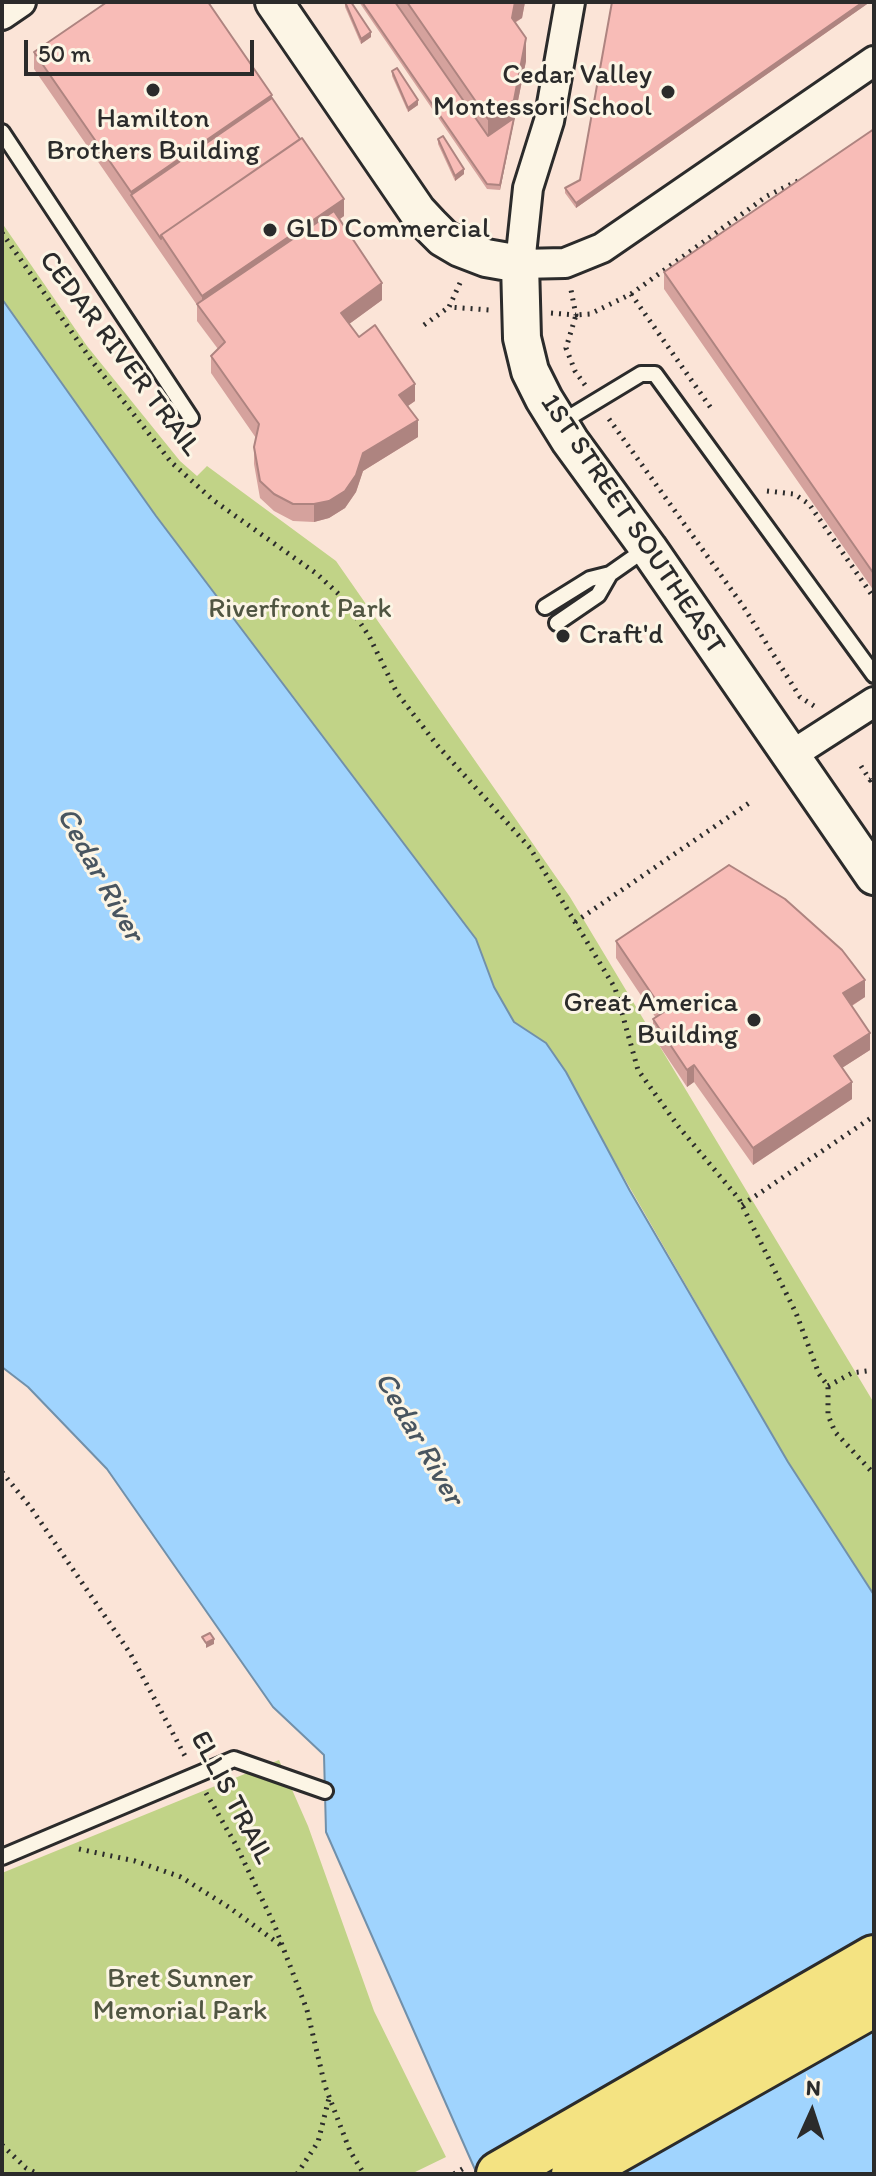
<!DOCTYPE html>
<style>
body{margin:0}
#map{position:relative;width:876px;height:2176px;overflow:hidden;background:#fbe4d7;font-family:Itim,sans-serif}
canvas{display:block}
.frame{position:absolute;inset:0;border:4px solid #2b2b2b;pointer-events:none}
.north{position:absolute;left:772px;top:2072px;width:80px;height:80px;-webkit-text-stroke:6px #fcf5e5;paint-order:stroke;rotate:3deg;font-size:22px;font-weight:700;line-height:32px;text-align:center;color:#2b2b2b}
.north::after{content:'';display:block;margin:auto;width:28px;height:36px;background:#2b2b2b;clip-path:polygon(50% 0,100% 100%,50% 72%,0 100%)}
.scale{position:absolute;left:24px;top:40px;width:230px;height:36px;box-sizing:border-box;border:4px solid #2b2b2b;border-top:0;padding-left:10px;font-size:24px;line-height:28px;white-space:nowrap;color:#2b2b2b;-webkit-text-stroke:6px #fcf5e5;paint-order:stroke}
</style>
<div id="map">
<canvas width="876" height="2176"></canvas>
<div class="frame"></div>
<div class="north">N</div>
<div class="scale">50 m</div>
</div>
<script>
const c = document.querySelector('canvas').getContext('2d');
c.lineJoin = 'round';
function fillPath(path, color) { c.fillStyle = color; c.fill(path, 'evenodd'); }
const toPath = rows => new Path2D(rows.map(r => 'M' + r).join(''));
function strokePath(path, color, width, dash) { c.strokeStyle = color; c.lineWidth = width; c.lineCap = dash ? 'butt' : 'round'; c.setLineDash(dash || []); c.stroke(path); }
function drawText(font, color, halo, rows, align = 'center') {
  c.font = font + ' Itim,sans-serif'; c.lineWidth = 6; c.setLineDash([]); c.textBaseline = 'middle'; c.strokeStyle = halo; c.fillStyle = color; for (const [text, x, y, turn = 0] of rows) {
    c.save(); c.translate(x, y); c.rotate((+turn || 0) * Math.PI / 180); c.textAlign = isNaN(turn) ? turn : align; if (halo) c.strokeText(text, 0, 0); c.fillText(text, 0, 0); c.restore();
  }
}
fillPath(toPath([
 [2,223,87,346,180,461,197,476,207,466,336,561,570,897,874,1403,874,1595,788,1462,547,1044,514,1022,494,987,476,939,156,516,2,299],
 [279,1760,308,1826,374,2011,446,2157,411,2174,2,2174,2,1873]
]), '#c1d387');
const water = toPath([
 [2,299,156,516,476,939,494,987,514,1022,546,1043,566,1072,630,1191,788,1462,874,1595,874,2174,477,2174,326,1832,324,1755,273,1707,107,1469,28,1387,2,1367,2,299]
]);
fillPath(water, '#a0d4fe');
strokePath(water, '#7190aa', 2);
const service = toPath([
 [2,132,191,418],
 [560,423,641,374,655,374,874,675],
 [545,607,590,579,610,574,647,548],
 [557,623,598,595,610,574],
 [2,1857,234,1759,325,1791]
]);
const minor = toPath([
 [570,2,549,121,528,188,520,264,565,263,602,248,874,61],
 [2,15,21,2],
 [790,756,874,702]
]);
const tertiary = toPath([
 [274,2,417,211,430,225,443,238,460,248,486,258,520,264,522,338,530,371,544,399,570,441,648,548,874,876]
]);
const primary = toPath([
 [499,2174,874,1958],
 [574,2174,874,2004]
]);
strokePath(service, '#2b2b2b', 20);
strokePath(minor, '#2b2b2b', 34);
strokePath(tertiary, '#2b2b2b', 42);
strokePath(primary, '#2b2b2b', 50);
strokePath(toPath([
 [2,233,92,361,171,462,213,500,317,574,344,599,369,636,397,693,437,745,530,848,615,988,638,1070,678,1126,739,1199,796,1313,819,1374,828,1386,828,1415,835,1432,874,1474],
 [460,283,449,307,489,310],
 [631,294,713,411],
 [551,313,576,315,571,290],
 [424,325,449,307],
 [585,385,575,371,566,348,576,315,590,314,631,294,767,196,802,179],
 [609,419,743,606,800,697,814,706],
 [767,491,794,494,809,504,874,598],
 [861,766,870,780,874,777],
 [575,922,752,801],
 [742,1205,874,1116],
 [828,1386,852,1373,874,1370],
 [2,1472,31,1508,130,1653,185,1756],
 [206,1793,236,1845,274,1924,307,2010,325,2086,350,2151,364,2174],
 [79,1849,135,1861,181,1877,230,1908,283,1947],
 [2,2145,26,2168,38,2174],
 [297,2174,318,2142,329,2098],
 [454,2174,464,2168]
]), '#2b2b2b', 5, [2, 6]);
strokePath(service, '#fcf5e5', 14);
strokePath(minor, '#fcf5e5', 28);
strokePath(tertiary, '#fcf5e5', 36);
strokePath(primary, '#f4e382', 44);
fillPath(toPath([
 [345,2,371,37,361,44,345,7],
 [359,2,525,2,522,18,515,23,526,61,500,190,487,189],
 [612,2,870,2,576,208,565,193,565,188,580,180],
 [34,52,272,98,344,216,340,219,382,300,349,324,359,337,415,401,408,406,418,437,363,471,356,492,345,508,329,518,314,522,293,521,274,511,260,498,254,464,254,447,256,438,211,373,211,356,218,349,197,321,197,305,34,69],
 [392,71,418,105,408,112,392,76],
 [874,129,874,591,664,289,664,272],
 [438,139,464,174,455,181,438,144],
 [616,941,865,997,852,1006,870,1050,842,1068,852,1099,753,1165,694,1082,687,1087,653,1036,653,1019,656,1018,616,958]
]), '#d5a29d');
fillPath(toPath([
 [515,2,525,2,522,18,515,22,512,41,512,18],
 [863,2,870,2,576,208,576,203],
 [371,32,371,37,361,44,361,39],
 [526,38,526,61,500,190,500,185,488,141,488,119],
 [272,95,272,112,131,195,131,192],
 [418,100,418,105,408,112,408,108],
 [464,169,464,174,455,181,455,176],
 [344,199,344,216,202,313,202,296],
 [382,283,382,300,341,330,341,313],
 [415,384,415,401,399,412,399,395],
 [418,420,418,437,363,471,356,492,345,508,329,518,314,522,314,504,363,453],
 [865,980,865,997,843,1011,843,993],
 [870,1033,870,1050,834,1073,834,1056],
 [694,1065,694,1082,687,1087,687,1070],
 [852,1082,852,1099,753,1165,753,1148],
 [214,1639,214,1644,206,1648,206,1643]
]), '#ae8480');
const building = toPath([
 [107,2,208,2,272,95,131,192,34,52,107,2],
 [345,2,351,2,371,32,361,39,345,2],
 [362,2,395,2,488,136,514,118,500,185,487,184,362,2],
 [407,2,515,2,512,18,526,38,514,100,488,119,407,2],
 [612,2,863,2,576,203,565,188,580,180,612,2],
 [397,68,418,100,408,108,392,71,397,68],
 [272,98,300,139,161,235,161,239,131,195,272,98],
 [874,129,874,574,664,272,874,129],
 [443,136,464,169,455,176,438,139,443,136],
 [302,138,344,199,202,296,161,235,302,138],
 [334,211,382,283,341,313,359,337,375,325,415,384,399,395,418,420,363,453,356,475,345,491,329,501,314,504,293,504,274,494,260,481,254,447,259,424,211,356,225,342,197,304,334,211],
 [729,865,785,899,842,950,865,980,843,993,870,1033,834,1056,852,1082,753,1148,694,1065,687,1070,653,1019,664,1012,616,941,729,865],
 [210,1633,214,1639,206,1643,202,1637,210,1633]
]);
fillPath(building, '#f8bcb7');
strokePath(building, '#ae8480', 2);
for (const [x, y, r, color] of [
 [153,90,8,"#2b2b2b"],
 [668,92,8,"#2b2b2b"],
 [270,230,8,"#2b2b2b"],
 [563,636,8,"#2b2b2b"],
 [754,1020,8,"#2b2b2b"]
]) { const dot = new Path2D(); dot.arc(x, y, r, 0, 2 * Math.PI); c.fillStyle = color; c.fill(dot); strokePath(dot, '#fcf5e5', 3); }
drawText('28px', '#2b2b2b', '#fcf5e5', [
 ["Cedar Valley",652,76],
 ["Montessori School",652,108],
 ["Hamilton",153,120,"center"],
 ["Brothers Building",153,152,"center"],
 ["GLD Commercial",286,230,"left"],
 ["Craft'd",579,636,"left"],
 ["Great America",738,1004],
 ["Building",738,1036]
], 'right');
drawText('28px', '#2b2b2b', '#fcf5e5', [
 ["CEDAR RIVER TRAIL",119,354,53],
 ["1ST STREET SOUTHEAST",632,525,56],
 ["ELLIS TRAIL",231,1798,62]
]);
drawText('28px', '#505542', '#fcf5e5', [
 ["Riverfront Park",300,610],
 ["Bret Sunner",180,1980],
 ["Memorial Park",180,2012]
]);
drawText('italic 30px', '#485560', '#fcf5e5', [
 ["Cedar River",99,875,61],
 ["Cedar River",418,1439,60]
]);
</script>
